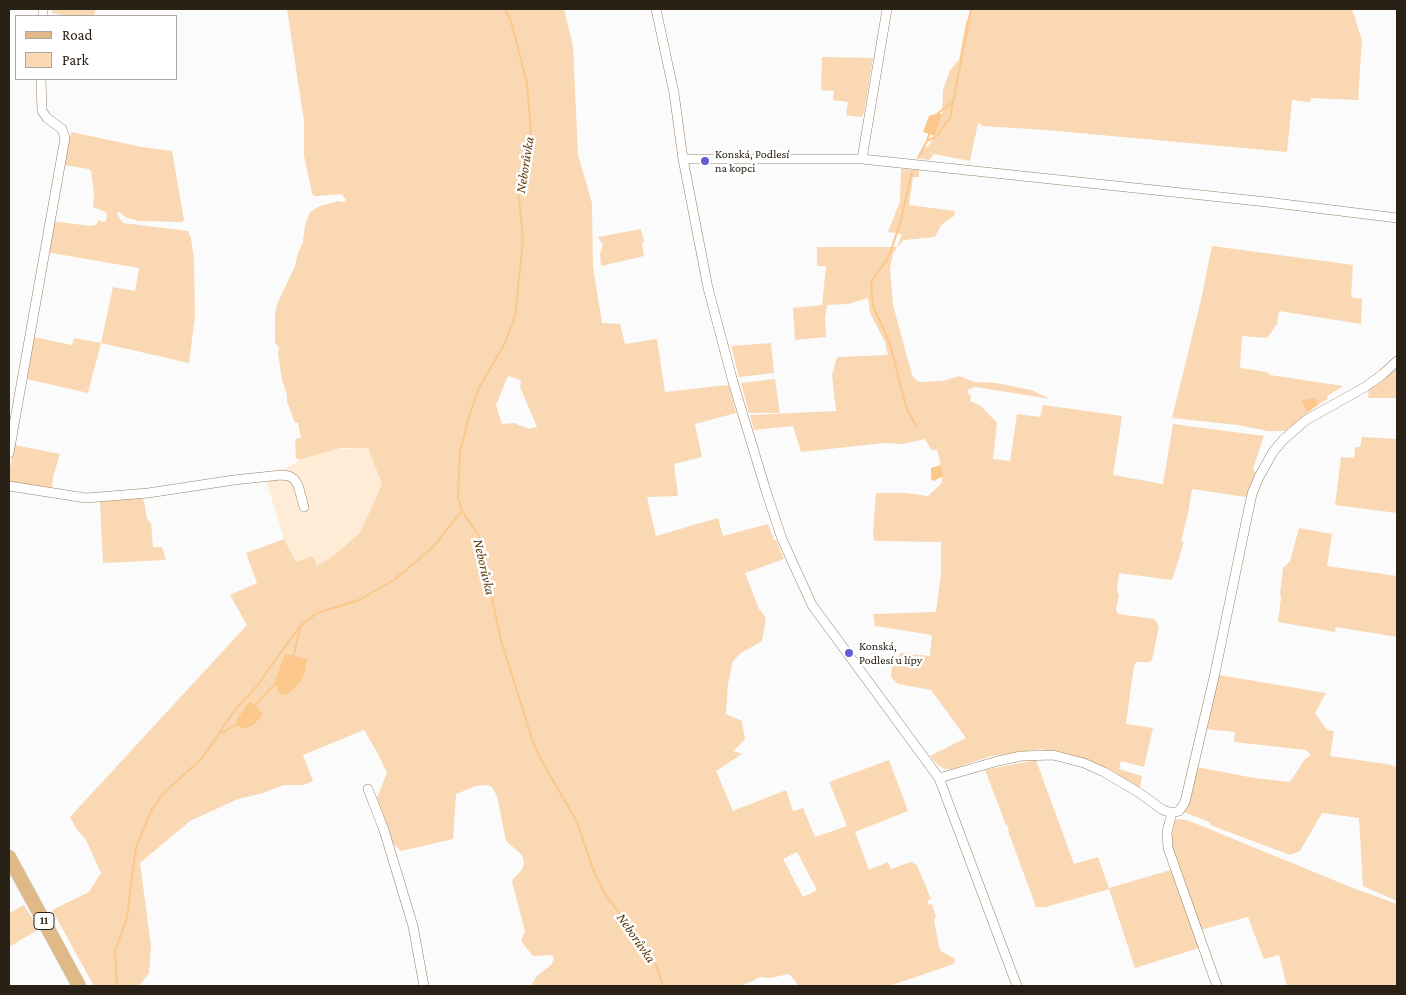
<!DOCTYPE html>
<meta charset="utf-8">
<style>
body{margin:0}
#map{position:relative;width:1406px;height:995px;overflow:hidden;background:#fbfbfb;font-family:"Crimson Pro",serif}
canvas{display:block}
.frame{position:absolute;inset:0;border:10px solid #2a2116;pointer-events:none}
.legend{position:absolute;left:15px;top:15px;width:162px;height:65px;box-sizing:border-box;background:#fff;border:1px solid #aaa6a2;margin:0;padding:6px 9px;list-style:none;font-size:15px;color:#2a2116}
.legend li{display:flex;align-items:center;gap:10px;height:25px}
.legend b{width:25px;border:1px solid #aaa6a2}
</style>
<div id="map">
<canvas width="1406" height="995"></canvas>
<div class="frame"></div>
<ul class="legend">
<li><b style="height:6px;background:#dfb987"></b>Road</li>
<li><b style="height:14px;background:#f9d8b3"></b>Park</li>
</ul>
</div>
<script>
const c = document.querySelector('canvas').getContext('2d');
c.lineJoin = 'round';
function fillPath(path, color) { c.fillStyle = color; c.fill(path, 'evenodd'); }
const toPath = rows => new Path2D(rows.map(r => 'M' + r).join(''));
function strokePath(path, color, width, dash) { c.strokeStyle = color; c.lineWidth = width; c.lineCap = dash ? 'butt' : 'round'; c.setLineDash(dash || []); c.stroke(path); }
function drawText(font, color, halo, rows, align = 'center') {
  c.font = font + ' "Crimson Pro",serif'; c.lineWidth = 5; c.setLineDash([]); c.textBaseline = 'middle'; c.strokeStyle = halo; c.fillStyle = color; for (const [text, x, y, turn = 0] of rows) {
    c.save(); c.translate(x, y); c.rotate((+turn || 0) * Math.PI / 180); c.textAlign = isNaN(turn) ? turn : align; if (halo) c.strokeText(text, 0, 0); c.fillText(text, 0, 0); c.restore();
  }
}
fillPath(toPath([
 [368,448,382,484,360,533,329,559,316,565,313,557,309,557,296,562,284,539,264,473,287,468,299,460,335,449]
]), '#ffecd6');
fillPath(toPath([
 [52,9,96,9,94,16,69,16,52,13],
 [287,9,564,9,573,46,578,155,592,203,593,267,602,323,620,324,625,344,657,339,665,392,727,385,729,386,736,413,695,424,702,457,674,464,678,496,647,497,656,536,718,518,723,536,768,524,774,540,776,540,784,559,745,573,759,609,766,618,762,641,741,653,733,661,728,684,726,714,742,721,745,740,733,751,742,754,716,771,733,811,786,790,793,811,803,808,815,837,847,826,829,782,889,760,908,811,855,832,869,870,888,862,891,869,911,862,917,865,931,899,927,901,929,905,932,904,936,917,934,920,939,947,941,951,955,959,954,964,889,986,799,986,789,974,770,978,760,977,742,986,531,986,536,977,551,965,554,959,552,955,533,956,521,941,525,931,512,882,514,878,522,870,524,863,522,855,506,841,497,796,492,787,487,785,476,786,456,794,453,839,401,851,394,845,377,798,387,773,378,754,364,730,303,755,313,781,303,785,284,785,263,793,238,799,190,821,140,863,151,946,149,973,139,986,94,986,52,910,89,892,101,873,86,840,78,831,70,817,247,625,230,595,257,583,246,553,284,539,296,562,309,557,313,557,317,565,329,559,360,533,382,484,368,448,340,448,299,460,296,458,295,439,301,438,298,423,295,423,287,401,287,395,282,380,278,353,279,347,275,343,275,316,277,304,295,266,298,253,303,242,305,225,310,212,320,206,338,201,344,202,346,200,342,194,318,196,314,196,312,193,304,156,304,121],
 [508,376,521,380,520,387,537,427,529,429,514,423,502,424,496,405],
 [285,653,307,659,307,662,305,672,300,683,292,691,286,695,277,675],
 [251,701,264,714,253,726,243,729,236,724,249,702],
 [797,852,817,890,803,897,783,859],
 [973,9,1352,9,1362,40,1358,100,1311,98,1310,102,1292,100,1287,152,1046,130,983,126,978,123,970,161,934,154,929,160,917,158,922,150,929,145,935,136,942,114,943,90,950,70,959,60,966,22],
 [822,57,873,58,864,113,861,117,846,115,848,102,833,100,834,91,821,90],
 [71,132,142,147,172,151,184,220,182,222,139,221,127,218,119,212,117,214,123,223,188,231,191,238,194,260,195,316,189,363,101,343,88,393,27,379,34,337,72,345,74,338,101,343,113,287,135,291,139,268,46,252,51,221,91,226,96,225,99,220,103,222,106,221,107,217,106,212,93,207,94,194,91,171,89,169,64,165],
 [901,169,919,170,919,177,913,177,909,205,955,211,954,216,941,225,935,237,904,240,897,247,893,254,890,269,893,305,912,375,916,380,920,382,943,381,959,376,975,382,996,383,1031,390,1050,399,976,387,969,389,967,394,971,395,970,401,981,406,997,423,993,459,1010,461,1017,414,1040,417,1043,405,1122,416,1113,475,1163,484,1173,424,1264,436,1253,469,1255,472,1258,473,1250,494,1246,497,1192,489,1188,514,1181,541,1184,542,1172,580,1119,573,1117,590,1119,596,1116,610,1118,614,1154,619,1159,626,1152,660,1149,662,1137,662,1134,665,1126,724,1153,728,1144,767,1121,761,1119,769,1142,776,1140,789,1111,770,1084,759,1042,749,991,756,952,769,945,769,938,765,930,756,966,738,931,690,898,684,892,678,891,674,892,665,901,653,930,656,932,635,875,626,873,614,936,612,941,574,941,542,876,541,874,540,873,534,876,493,906,493,928,496,942,483,941,465,937,449,932,451,925,439,903,444,884,443,801,452,793,426,754,430,750,415,836,411,832,375,837,357,888,355,885,342,870,313,868,298,848,304,827,305,825,319,826,337,795,340,793,308,822,305,826,266,817,266,817,247,897,247,902,234,888,232,900,201],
 [641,229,644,242,642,243,644,256,601,266,600,254,603,245,598,237],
 [1212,246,1353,265,1351,297,1362,299,1361,324,1279,311,1277,324,1267,338,1242,336,1240,368,1267,372,1270,375,1343,386,1327,396,1328,399,1318,405,1316,398,1303,400,1307,414,1285,431,1268,431,1238,425,1172,418,1201,300],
 [771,343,774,373,739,377,731,346],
 [1397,367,1397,398,1368,398,1369,389,1380,383],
 [775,379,780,413,749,413,741,383],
 [1362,437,1397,439,1397,513,1335,505,1341,457,1354,458,1355,447,1360,447],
 [14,445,60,454,53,477,52,489,10,483,9,475],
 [142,498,144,501,147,519,151,523,153,547,162,547,166,560,103,563,100,501],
 [1299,528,1332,534,1327,566,1397,576,1397,637,1336,627,1335,632,1278,622,1281,598,1280,593,1283,568,1290,561],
 [1219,675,1326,693,1315,713,1327,730,1334,731,1330,756,1387,764,1397,767,1397,901,1363,886,1359,818,1322,813,1300,851,1290,855,1213,826,1209,822,1184,812,1197,767,1254,778,1290,782,1305,759,1311,755,1306,750,1234,742,1235,732,1206,729],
 [1036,760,1074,864,1098,857,1109,888,1171,870,1199,948,1135,968,1109,889,1046,907,1036,907,1008,831,1009,830,1007,825,1006,825,985,770],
 [1176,819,1187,820,1353,888,1397,904,1397,986,1287,986,1279,955,1265,959,1263,957,1248,917,1200,930,1175,862,1170,834],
 [24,905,39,929,9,947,9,913]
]), '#f9d8b3');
fillPath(toPath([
 [938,113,942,114,935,136,923,132,929,116],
 [1316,398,1318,405,1307,413,1302,400],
 [941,465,943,476,934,481,931,479,931,468],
 [285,653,307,659,307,662,305,672,300,683,292,691,286,695,280,694,275,684,277,675],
 [251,701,264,714,253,726,243,729,236,724,236,721,249,702]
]), '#fcc78a');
strokePath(toPath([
 [505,9,511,21,527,83,531,133,518,189,523,240,515,316,505,343,479,388,470,413,460,452,458,498,462,511,478,534,501,640,532,739,539,756,577,822,593,869,604,892,656,965,663,986],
 [938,113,952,103],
 [927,141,930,132],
 [918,158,927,141,937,136,950,118,971,9],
 [912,172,900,224,889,256,871,282,873,306,890,344,906,407,916,426],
 [293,658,300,628],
 [254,706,275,684],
 [222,733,237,724],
 [117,986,115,952,127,917,136,847,152,809,164,793,202,758,234,711,256,687,300,626,317,613,359,600,394,580,431,549,462,511]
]), '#fcc78a', 2);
const street = toPath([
 [656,9,674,93,683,159,708,288,733,382,766,491,782,539,812,605,939,778,1017,986],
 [43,16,43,9],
 [683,159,862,159,1267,202,1397,218],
 [862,159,887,9],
 [9,453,65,138,62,129,47,118,42,111,41,79],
 [9,486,86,498,148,493,234,480,281,475,289,476,294,479,298,485,304,507],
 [939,778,998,761,1021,756,1053,755,1084,763,1104,772,1138,792,1163,810,1172,813,1179,811,1185,802,1215,673,1245,527,1252,494,1259,477,1273,452,1283,440,1306,420,1365,387,1383,374,1397,361],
 [368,789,384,830,413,926,424,986],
 [1172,813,1167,832,1168,848,1217,986]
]);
const primary = toPath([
 [9,857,79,986]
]);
strokePath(street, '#998267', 10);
strokePath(primary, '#d9d7d5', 15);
strokePath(street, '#fff', 9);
strokePath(primary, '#dfb987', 14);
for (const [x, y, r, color] of [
 [705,161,5,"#625dd6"],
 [849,653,5,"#625dd6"]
]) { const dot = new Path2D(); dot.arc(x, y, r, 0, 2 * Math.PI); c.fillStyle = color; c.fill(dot); strokePath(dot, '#fff', 2); }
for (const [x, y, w] of [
 [44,921,20]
]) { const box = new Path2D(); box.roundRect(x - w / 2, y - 8.5, w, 17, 4); c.fillStyle = '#fff'; c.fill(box); strokePath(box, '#2a2116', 1); }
drawText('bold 11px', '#2a2116', null, [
 ["11",44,921]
]);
drawText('12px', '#2a2116', '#fff', [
 ["Konská, Podlesí",715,154],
 ["na kopci",715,168],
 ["Konská,",859,646],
 ["Podlesí u lípy",859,660]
], 'left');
drawText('italic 14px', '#5c3a09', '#fff', [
 ["Neborůvka",525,165,-81],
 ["Neborůvka",484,567,77],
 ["Neborůvka",636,938,55]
]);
</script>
